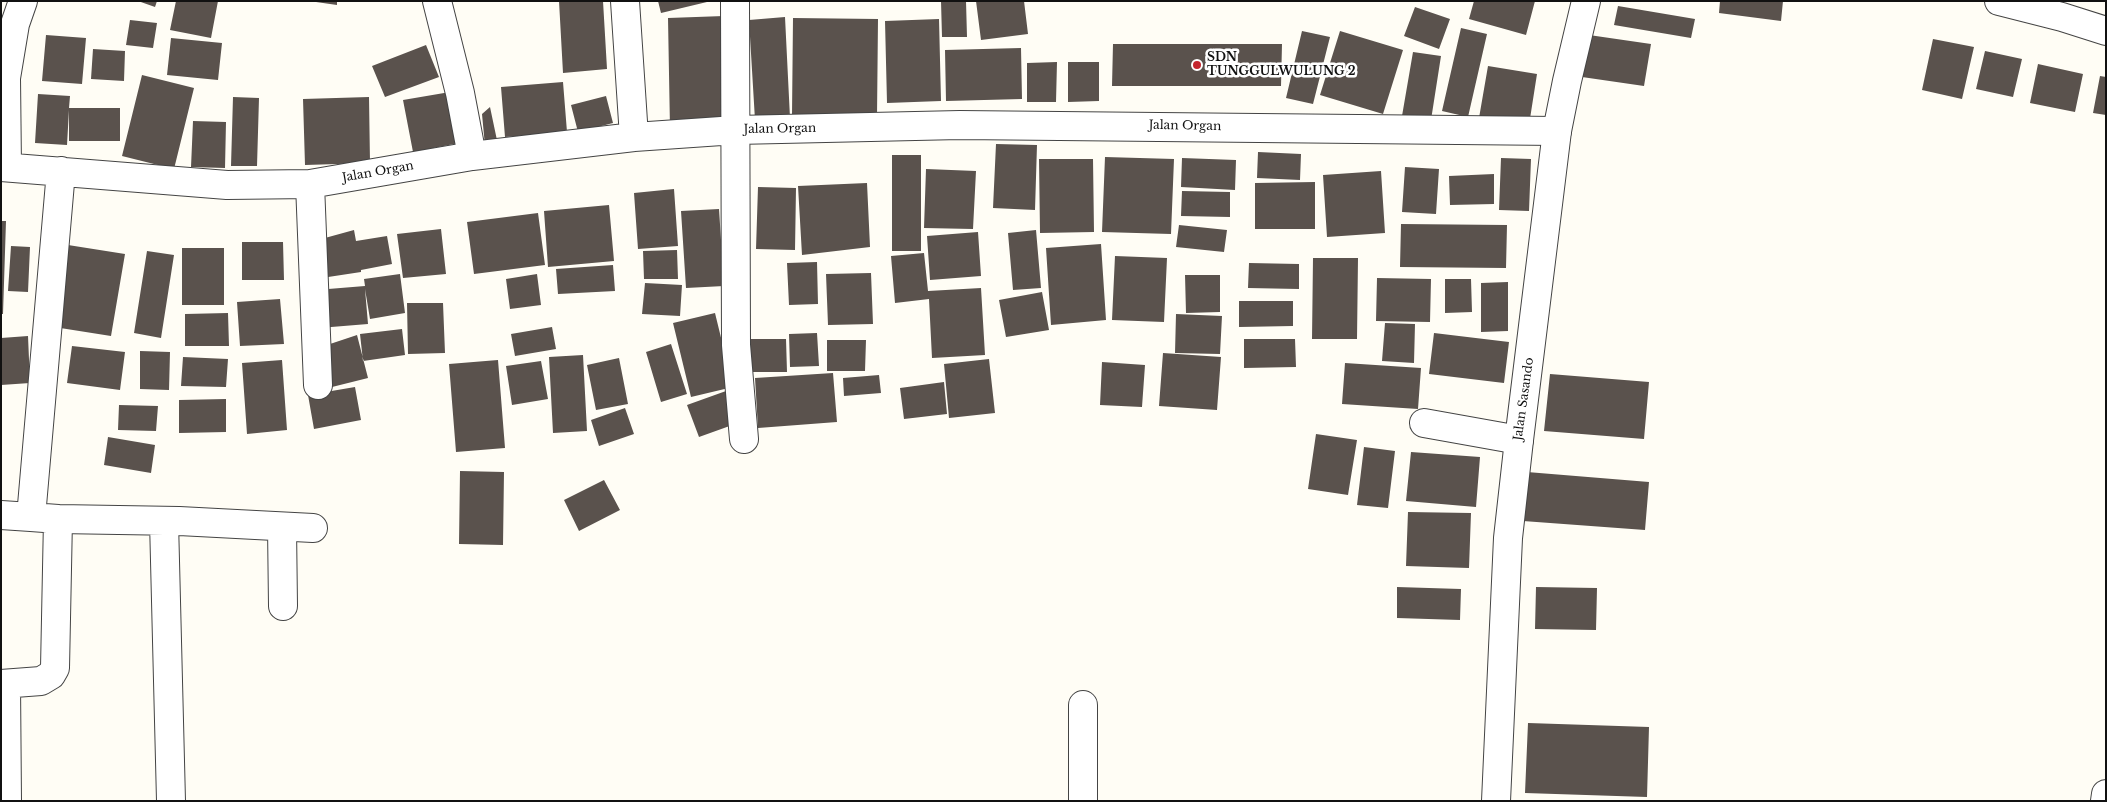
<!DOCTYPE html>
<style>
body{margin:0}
#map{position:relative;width:2107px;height:802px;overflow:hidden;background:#fffdf5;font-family:"Libre Baskerville",serif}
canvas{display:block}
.frame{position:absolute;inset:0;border:2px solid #111;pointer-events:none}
</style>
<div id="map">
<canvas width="2107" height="802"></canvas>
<div class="frame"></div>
</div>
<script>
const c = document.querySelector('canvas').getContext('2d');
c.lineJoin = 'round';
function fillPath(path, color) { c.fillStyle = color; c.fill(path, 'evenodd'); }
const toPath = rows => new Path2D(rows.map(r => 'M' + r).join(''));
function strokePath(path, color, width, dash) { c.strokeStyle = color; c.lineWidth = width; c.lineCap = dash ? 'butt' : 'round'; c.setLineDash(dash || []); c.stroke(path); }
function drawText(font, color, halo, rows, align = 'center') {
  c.font = font + ' "Libre Baskerville",serif'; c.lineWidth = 5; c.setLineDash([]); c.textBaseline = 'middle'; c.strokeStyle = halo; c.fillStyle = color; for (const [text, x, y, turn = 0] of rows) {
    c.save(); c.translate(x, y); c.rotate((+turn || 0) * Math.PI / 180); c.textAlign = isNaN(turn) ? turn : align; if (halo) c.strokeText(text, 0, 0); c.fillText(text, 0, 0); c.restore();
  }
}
fillPath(toPath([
 [138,1,157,1,155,7],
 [176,1,218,1,211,38,170,30],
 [309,1,337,1,337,5],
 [559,1,603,1,607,69,563,73],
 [658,1,707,1,707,2,661,13],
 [941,1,966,1,967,37,942,37],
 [976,1,1024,1,1028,34,981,40],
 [1474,1,1535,1,1526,35,1469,19],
 [1720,1,1783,1,1781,21,1719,13],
 [1618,6,1695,19,1691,38,1614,25],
 [1415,7,1450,19,1439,49,1404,36],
 [724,16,725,128,670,129,668,18],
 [785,17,790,118,755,120,749,20],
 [793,18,878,19,877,116,792,115],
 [939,19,941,101,887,103,885,21],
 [130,20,157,23,153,48,126,45],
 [1461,28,1487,34,1468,117,1442,111],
 [1302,31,1330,37,1313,104,1286,98],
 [1340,31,1403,50,1383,114,1320,95],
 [46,35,86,38,82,84,42,81],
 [1589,35,1651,44,1644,86,1582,77],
 [171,38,222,43,218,80,167,75],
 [1933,39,1974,47,1962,99,1922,90],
 [1113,44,1282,44,1281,86,1112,86],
 [426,45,439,77,385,97,372,66],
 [1021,48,1022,99,946,101,945,50],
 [93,49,125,51,124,81,91,79],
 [1985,51,2022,59,2013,97,1976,89],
 [1413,52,1441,56,1431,120,1402,116],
 [1057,62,1056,102,1027,102,1027,63],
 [1068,62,1099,62,1099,101,1068,102],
 [2038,64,2083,74,2075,112,2030,103],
 [1488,66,1537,74,1529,125,1479,118],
 [142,75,194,88,174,169,122,156],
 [2100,76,2106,77,2106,115,2093,113],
 [563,82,567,132,505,137,501,87],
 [450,92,459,143,413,152,403,100],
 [38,94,70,96,69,108,120,108,120,141,69,141,69,110,67,145,35,143],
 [606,96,613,123,578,132,571,105],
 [233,97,259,98,257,166,231,166],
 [369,97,370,163,305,165,303,99],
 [490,107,498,145,485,146,482,114],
 [193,121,226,122,225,168,191,167],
 [996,144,1037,145,1035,210,993,208],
 [1258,152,1301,154,1300,180,1257,178],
 [892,155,921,155,921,251,892,251],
 [1105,157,1174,159,1171,234,1102,232],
 [1182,158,1236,160,1235,190,1181,187],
 [1501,158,1531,159,1529,211,1499,210],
 [1039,159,1093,159,1094,232,1040,233],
 [1405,167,1439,169,1436,214,1402,212],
 [926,169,976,171,973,229,924,228],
 [1381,171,1385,233,1327,237,1323,175],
 [1494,174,1494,204,1450,205,1449,176],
 [1315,182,1315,229,1255,229,1255,183],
 [867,183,870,247,802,255,798,186],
 [758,187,796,188,795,250,756,249],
 [674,189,678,246,638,249,634,193],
 [1182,191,1230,192,1230,217,1181,216],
 [609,205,614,261,548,267,544,211],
 [719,209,724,286,686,288,681,211],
 [538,213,545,265,474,274,467,222],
 [1,221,6,221,3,314,1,314],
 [1401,224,1507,225,1506,268,1400,267],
 [1179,225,1227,230,1224,252,1176,247],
 [441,229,446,274,403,278,397,234],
 [354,230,356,241,387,236,392,264,361,270,361,272,315,279,314,241],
 [1036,230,1041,288,1013,290,1008,233],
 [978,232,981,276,930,280,927,236],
 [242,242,283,242,284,280,242,280],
 [1101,244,1106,320,1051,325,1046,248],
 [68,245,125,254,111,336,54,327],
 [11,246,30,247,28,292,8,291],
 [182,248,224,248,224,305,182,305],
 [677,250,678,279,644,279,643,251],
 [147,251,174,255,161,338,134,333],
 [924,253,928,291,981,288,985,355,932,358,929,299,895,303,891,256],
 [1115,256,1167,258,1164,322,1112,320],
 [1313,258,1358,258,1357,339,1312,339],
 [817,262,818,304,789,305,787,263],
 [1249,263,1299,264,1299,289,1248,288],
 [613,265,615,291,558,294,556,269],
 [871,273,873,324,828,325,826,274],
 [400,274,405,313,370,319,365,289,368,324,319,328,316,290,365,286,364,279],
 [537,274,541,305,510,309,506,279],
 [1185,275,1220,275,1220,312,1186,313],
 [1377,278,1431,279,1430,322,1376,321],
 [1445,279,1471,279,1472,312,1445,313],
 [1508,282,1508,331,1481,332,1481,283],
 [645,283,682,285,680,316,642,314],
 [1042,292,1049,330,1006,337,999,300],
 [280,299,284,344,240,346,237,302],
 [1239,301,1293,301,1293,326,1239,327],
 [407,303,443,303,445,353,408,354],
 [228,313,229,346,185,346,185,314],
 [715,313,733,387,691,397,673,323],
 [1176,314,1222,316,1220,354,1175,353],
 [1385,323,1415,324,1414,363,1382,361],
 [552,327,556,349,515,356,511,334],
 [402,329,405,355,363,361,360,334],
 [817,333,819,366,790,367,789,334],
 [1434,333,1509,342,1504,383,1429,374],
 [357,335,368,378,324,389,318,348],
 [28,336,30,383,1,385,1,338],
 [745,339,786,339,787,372,746,372],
 [1244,339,1295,339,1296,367,1244,368],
 [827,340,866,340,865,371,827,371],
 [671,344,687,394,661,402,646,352],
 [72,346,125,352,120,390,67,383],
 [140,351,170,352,169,390,140,389],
 [1163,353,1221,357,1217,410,1159,406],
 [583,355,587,431,553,433,549,357],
 [183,357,228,359,226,387,181,386],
 [619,358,628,404,596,410,587,365],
 [989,359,995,413,949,418,944,364],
 [282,360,287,430,247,434,242,363],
 [498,360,505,448,456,452,449,364],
 [541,361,548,399,512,405,506,366],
 [1102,362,1145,365,1142,407,1100,405],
 [1345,363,1421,368,1418,409,1342,404],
 [833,373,837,422,758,428,755,378],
 [1550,374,1649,382,1644,439,1544,431],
 [879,375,881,393,844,396,843,378],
 [944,382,947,414,904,419,900,388],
 [355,387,361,420,314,429,308,395],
 [726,391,738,423,699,437,687,405],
 [226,399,226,432,179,433,179,400],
 [119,405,158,406,156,431,118,430],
 [625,408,634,434,599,446,591,420],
 [1316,434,1357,440,1348,495,1308,489],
 [108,437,155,445,151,473,104,465],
 [1364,447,1395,451,1388,508,1357,505],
 [1411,452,1480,457,1476,507,1406,501],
 [460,471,504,472,503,545,459,544],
 [1527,472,1649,482,1645,530,1523,521],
 [604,480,620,510,579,531,564,500],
 [1408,512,1471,513,1469,568,1406,566],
 [1397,587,1461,589,1460,620,1397,618],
 [1536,587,1597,588,1596,630,1535,629],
 [1528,723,1649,727,1647,797,1525,793]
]), '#5a524d');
const minor = toPath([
 [437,1,460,93,472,156],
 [625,1,634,137],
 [735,1,736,345,744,439],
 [1999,1,2062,17,2106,31],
 [1,167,227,185,310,184,472,156,634,137,736,130,960,125,1557,131],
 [7,167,6,78,15,24,23,1],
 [310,184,318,385],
 [1424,423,1519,440],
 [1,515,31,517],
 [58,519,179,521,313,528],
 [164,521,171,801],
 [282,527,283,606],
 [1,684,41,681,51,675,55,668,58,519,31,517,61,171],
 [6,684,7,801],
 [1083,801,1083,705],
 [2105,801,2106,794]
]);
const tertiary = toPath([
 [1496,801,1508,538,1519,440,1557,131,1567,81,1586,1]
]);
strokePath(minor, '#444', 30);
strokePath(tertiary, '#444', 30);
strokePath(minor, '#fff', 28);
strokePath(tertiary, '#fff', 28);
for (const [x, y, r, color] of [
 [1197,65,5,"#c4262e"]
]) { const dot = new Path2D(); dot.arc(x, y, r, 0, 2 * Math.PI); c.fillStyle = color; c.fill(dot); strokePath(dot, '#fff', 2); }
drawText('bold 12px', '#111', '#fff', [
 ["SDN",1207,58],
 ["TUNGGULWULUNG 2",1207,72]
], 'left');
drawText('12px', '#111', '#fff', [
 ["Jalan Organ",1185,126,1],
 ["Jalan Organ",780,129,-1],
 ["Jalan Organ",378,172,-10],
 ["Jalan Sasando",1524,399,-82]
]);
</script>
